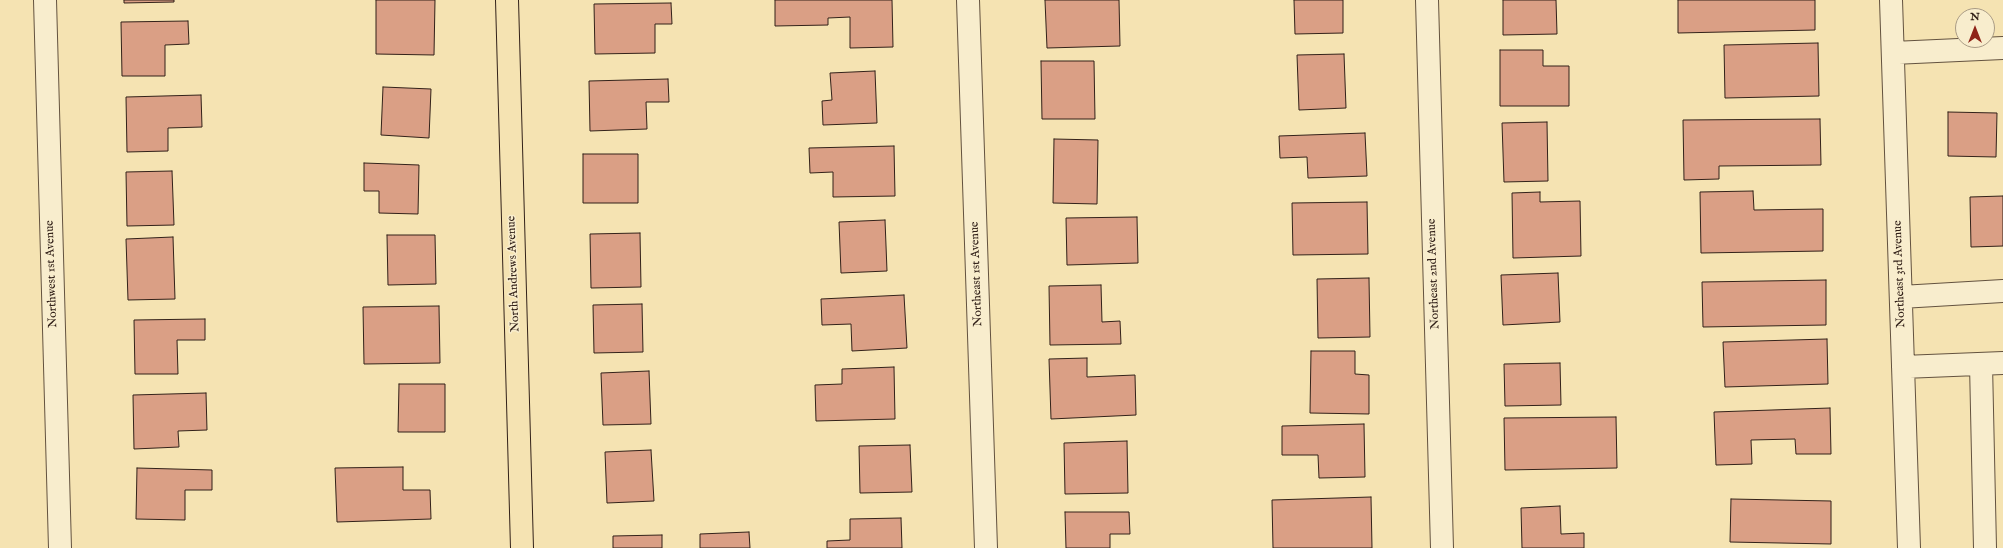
<!DOCTYPE html>
<style>
body{margin:0}
#map{position:relative;width:2003px;height:548px;overflow:hidden;background:#f5e3b2;font-family:"IM FELL English",serif}
canvas{display:block}
.north{position:absolute;left:1955px;top:8px;width:40px;height:40px;box-sizing:border-box;background:#f8edcd;border:1px solid #a99b85;border-radius:50%;rotate:0deg;font-size:11px;font-weight:700;line-height:16px;text-align:center;color:#322119}
.north::after{content:'';display:block;margin:auto;width:14px;height:18px;background:#8f2418;clip-path:polygon(50% 0,100% 100%,50% 72%,0 100%)}
</style>
<div id="map">
<canvas width="2003" height="548"></canvas>
<div class="north">N</div>
</div>
<script>
const c = document.querySelector('canvas').getContext('2d');
c.lineJoin = 'round';
function fillPath(path, color) { c.fillStyle = color; c.fill(path, 'evenodd'); }
const toPath = rows => new Path2D(rows.map(r => 'M' + r).join(''));
function strokePath(path, color, width, dash) { c.strokeStyle = color; c.lineWidth = width; c.lineCap = dash ? 'butt' : 'round'; c.setLineDash(dash || []); c.stroke(path); }
function drawText(font, color, halo, rows, align = 'center') {
  c.font = font + ' "IM FELL English",serif'; c.lineWidth = 3; c.setLineDash([]); c.textBaseline = 'middle'; c.strokeStyle = halo; c.fillStyle = color; for (const [text, x, y, turn = 0] of rows) {
    c.save(); c.translate(x, y); c.rotate((+turn || 0) * Math.PI / 180); c.textAlign = isNaN(turn) ? turn : align; if (halo) c.strokeText(text, 0, 0); c.fillText(text, 0, 0); c.restore();
  }
}
const building = toPath([
 [124,0,174,0,174,2,124,3,124,0],
 [376,0,435,0,434,55,376,54,376,0],
 [775,0,892,0,893,47,850,48,850,17,828,18,828,25,775,26,775,0],
 [1045,0,1119,0,1120,46,1047,48,1045,0],
 [1294,0,1343,0,1343,33,1295,34,1294,0],
 [1503,0,1556,0,1557,34,1503,35,1503,0],
 [1678,0,1815,0,1815,30,1678,33,1678,0],
 [671,3,672,24,655,24,655,53,595,54,594,4,671,3],
 [188,21,189,44,165,45,165,76,122,76,121,22,188,21],
 [1818,43,1819,96,1725,98,1724,45,1818,43],
 [1500,50,1543,50,1543,66,1569,66,1569,106,1500,106,1500,50],
 [1344,54,1346,108,1299,110,1297,55,1344,54],
 [1041,61,1094,61,1095,119,1042,119,1041,61],
 [875,71,877,123,823,125,822,101,832,100,830,73,875,71],
 [668,79,669,102,646,102,647,129,590,131,589,81,668,79],
 [383,87,431,89,429,138,381,135,383,87],
 [201,95,202,127,168,128,168,151,127,152,126,97,201,95],
 [1948,112,1997,113,1996,157,1948,156,1948,112],
 [1820,119,1821,165,1719,166,1719,179,1684,180,1683,120,1820,119],
 [1547,122,1548,181,1504,182,1502,123,1547,122],
 [1365,133,1367,176,1308,178,1307,157,1280,158,1279,136,1365,133],
 [1054,139,1098,140,1097,204,1053,203,1054,139],
 [894,146,895,196,833,197,833,172,810,173,809,148,894,146],
 [583,154,638,154,638,203,583,203,583,154],
 [364,163,419,165,418,214,379,213,379,191,364,191,364,163],
 [172,171,174,225,127,226,126,172,172,171],
 [1753,191,1754,210,1823,209,1823,251,1701,253,1700,192,1753,191],
 [1540,192,1540,202,1580,201,1581,256,1513,258,1512,193,1540,192],
 [2003,196,2003,246,1971,247,1970,197,2003,196],
 [1367,202,1368,254,1293,255,1292,203,1367,202],
 [1137,217,1138,263,1067,265,1066,218,1137,217],
 [885,220,887,271,841,273,839,222,885,220],
 [640,233,641,287,591,288,590,234,640,233],
 [387,235,435,235,436,284,388,285,387,235],
 [173,237,175,299,128,300,126,239,173,237],
 [1558,273,1560,322,1503,325,1501,275,1558,273],
 [1369,278,1370,337,1318,338,1317,279,1369,278],
 [1826,280,1826,325,1703,327,1702,282,1826,280],
 [1101,285,1102,322,1120,321,1121,344,1050,345,1049,286,1101,285],
 [904,295,907,348,852,351,851,324,822,325,821,299,904,295],
 [642,304,643,352,594,353,593,305,642,304],
 [439,306,440,363,364,364,363,307,439,306],
 [205,319,205,340,177,340,178,374,135,374,134,320,205,319],
 [1827,339,1828,384,1725,387,1723,342,1827,339],
 [1311,351,1355,351,1355,374,1369,375,1369,414,1310,413,1311,351],
 [1087,358,1087,377,1135,375,1136,415,1051,419,1049,359,1087,358],
 [1560,363,1561,405,1505,406,1504,364,1560,363],
 [894,367,895,419,816,421,815,385,842,384,842,369,894,367],
 [649,371,651,424,603,425,601,373,649,371],
 [399,384,445,384,445,432,398,432,399,384],
 [206,393,207,430,178,431,179,447,134,449,133,395,206,393],
 [1830,408,1831,454,1796,454,1795,439,1751,440,1752,464,1716,465,1714,412,1830,408],
 [1616,417,1617,468,1505,470,1504,418,1616,417],
 [1364,424,1365,477,1319,478,1318,455,1282,455,1282,426,1364,424],
 [1127,441,1128,493,1065,494,1064,443,1127,441],
 [910,445,912,492,860,493,859,446,910,445],
 [651,450,654,501,607,503,605,452,651,450],
 [403,467,403,490,430,490,431,519,337,522,335,468,403,467],
 [137,468,212,470,212,490,185,490,185,520,136,519,137,468],
 [1371,497,1372,548,1273,548,1272,500,1371,497],
 [1731,499,1831,501,1831,544,1730,542,1731,499],
 [1560,506,1561,534,1584,533,1584,548,1522,548,1521,508,1560,506],
 [1065,512,1129,512,1130,534,1110,534,1110,548,1066,548,1065,512],
 [901,518,902,548,827,548,827,541,850,540,850,519,901,518],
 [749,532,750,548,700,548,700,534,749,532],
 [662,535,662,548,613,548,613,536,662,535]
]);
fillPath(building, '#da9f85');
strokePath(building, '#322119', 1);
const minor = toPath([
 [45,0,60,548],
 [968,0,986,548],
 [1427,0,1442,548],
 [1891,0,1909,548],
 [1893,53,2003,48],
 [1901,297,2003,291],
 [1981,364,1985,548],
 [1903,367,2003,363]
]);
const major = toPath([
 [507,0,522,548]
]);
strokePath(minor, '#63523f', 24);
strokePath(major, '#322119', 24);
strokePath(minor, '#f8edcd', 22);
strokePath(major, '#f5e3b2', 22);
drawText('12px', '#322119', '#f8edcd', [
 ["Northwest 1st Avenue",52,274,-92],
 ["North Andrews Avenue",514,274,-92],
 ["Northeast 1st Avenue",977,274,-92],
 ["Northeast 2nd Avenue",1434,274,-92],
 ["Northeast 3rd Avenue",1900,274,-92]
]);
</script>
